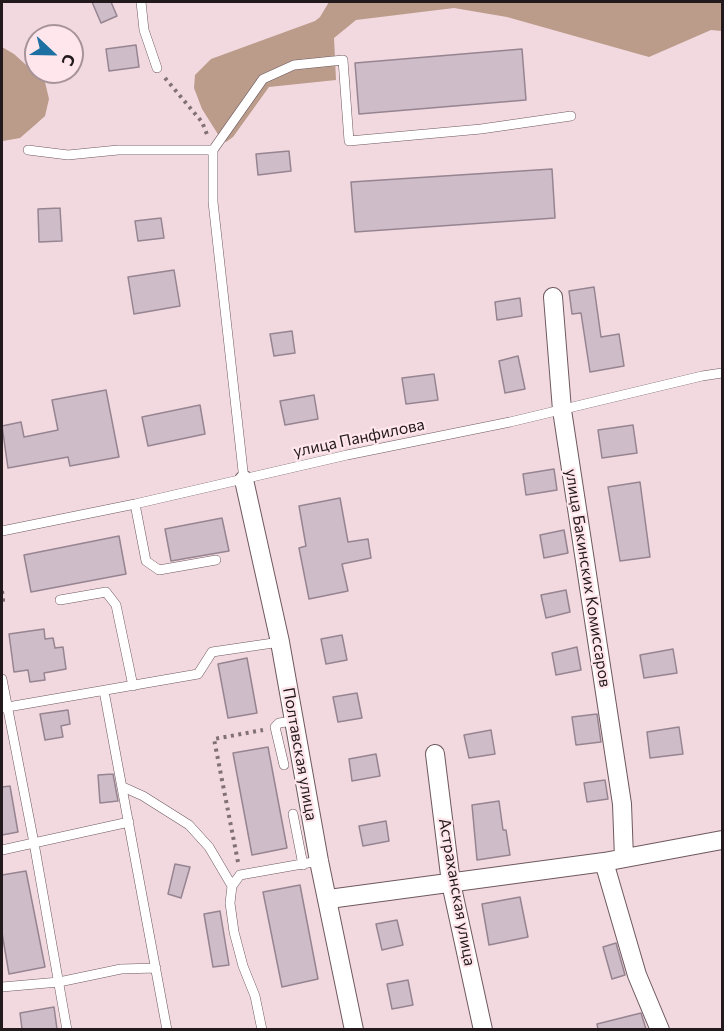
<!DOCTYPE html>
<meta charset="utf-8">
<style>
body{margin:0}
#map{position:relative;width:724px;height:1031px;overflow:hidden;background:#f2d9df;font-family:Commissioner,sans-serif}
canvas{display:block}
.frame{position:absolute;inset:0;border:3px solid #22191c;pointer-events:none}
.north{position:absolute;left:24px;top:24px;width:60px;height:60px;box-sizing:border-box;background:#ffe6ec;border:2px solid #a79499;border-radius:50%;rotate:112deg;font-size:16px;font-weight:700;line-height:24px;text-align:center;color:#22191c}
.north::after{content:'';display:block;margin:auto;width:21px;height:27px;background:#1f70a2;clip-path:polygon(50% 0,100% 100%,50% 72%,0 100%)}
</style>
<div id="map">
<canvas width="724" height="1031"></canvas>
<div class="frame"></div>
<div class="north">С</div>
</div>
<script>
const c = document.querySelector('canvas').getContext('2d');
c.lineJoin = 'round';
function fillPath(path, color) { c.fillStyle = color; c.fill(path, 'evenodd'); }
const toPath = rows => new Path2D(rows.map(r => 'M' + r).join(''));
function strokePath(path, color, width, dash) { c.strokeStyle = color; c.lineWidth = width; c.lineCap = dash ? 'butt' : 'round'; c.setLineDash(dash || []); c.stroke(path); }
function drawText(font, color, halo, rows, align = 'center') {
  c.font = font + ' Commissioner,sans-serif'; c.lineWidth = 4.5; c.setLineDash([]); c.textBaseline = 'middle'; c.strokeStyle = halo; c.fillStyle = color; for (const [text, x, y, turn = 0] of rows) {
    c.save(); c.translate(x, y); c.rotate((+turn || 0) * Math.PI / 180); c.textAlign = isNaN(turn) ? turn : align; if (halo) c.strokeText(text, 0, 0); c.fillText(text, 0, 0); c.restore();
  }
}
fillPath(toPath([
 [329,2,722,2,722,31,711,30,649,57,507,17,454,8,356,20,334,38,336,80,269,87,233,137,226,142,221,139,202,109,194,88,195,75,211,59,315,21,320,17],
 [2,47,14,54,45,82,49,99,45,116,35,125,20,138,3,141]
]), '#bb9b8a');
const building = toPath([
 [92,2,111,2,117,16,101,23,92,2],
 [136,45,139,67,109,71,106,49,136,45],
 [522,49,526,100,359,114,355,63,522,49],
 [289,151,291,171,258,175,256,154,289,151],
 [552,169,555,218,355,232,351,182,552,169],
 [60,208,62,241,39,242,38,209,60,208],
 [161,218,164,238,138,241,135,221,161,218],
 [174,270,180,306,134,314,128,277,174,270],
 [594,287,601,337,619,334,624,366,590,372,581,313,572,314,569,291,594,287],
 [520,298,522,316,497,320,495,302,520,298],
 [292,331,295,353,274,356,270,334,292,331],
 [518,356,525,389,505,393,499,361,518,356],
 [434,374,438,400,406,404,402,378,434,374],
 [106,390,119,457,70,466,68,457,8,468,2,426,21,422,24,437,58,430,52,400,106,390],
 [314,395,318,419,285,425,280,401,314,395],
 [200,405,205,434,148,446,142,417,200,405],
 [633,425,637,453,602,458,598,430,633,425],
 [554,469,557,490,526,495,523,474,554,469],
 [640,482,650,557,620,561,608,487,640,482],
 [340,498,348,542,368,539,371,558,342,564,348,591,309,599,299,548,306,546,299,506,340,498],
 [222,518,229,551,171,561,165,529,222,518],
 [564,530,568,553,544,558,540,535,564,530],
 [119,536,126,574,31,592,24,555,119,536],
 [566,590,570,612,546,618,541,595,566,590],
 [44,629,45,639,53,638,55,648,63,647,66,669,44,673,45,680,30,682,28,670,14,672,9,634,44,629],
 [342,635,347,660,326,664,321,639,342,635],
 [577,647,581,670,556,675,552,653,577,647],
 [673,649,677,673,644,678,640,655,673,649],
 [247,658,257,713,228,718,218,664,247,658],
 [357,693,362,718,338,722,333,697,357,693],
 [68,710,70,724,61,726,63,737,45,740,40,714,68,710],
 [597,714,601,742,576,745,572,717,597,714],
 [679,727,683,754,650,758,647,732,679,727],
 [491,730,495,754,469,758,464,735,491,730],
 [268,747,287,848,252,855,233,753,268,747],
 [376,754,380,776,352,781,349,759,376,754],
 [113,774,118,801,100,803,98,775,113,774],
 [605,780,608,799,587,802,584,783,605,780],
 [10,786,18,832,2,835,2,787,10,786],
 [499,801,503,830,506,830,510,855,477,860,472,805,499,801],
 [386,821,389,841,363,846,359,826,386,821],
 [175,864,190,867,181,898,168,894,175,864],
 [26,871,45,967,9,974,2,933,2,875,26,871],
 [300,885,318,979,282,987,263,892,300,885],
 [520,897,528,937,489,945,482,904,520,897],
 [220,911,229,965,213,967,204,914,220,911],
 [397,920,403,945,382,950,376,924,397,920],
 [616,943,625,975,612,979,603,947,616,943],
 [408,980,413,1005,392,1009,387,984,408,980],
 [54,1007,57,1029,22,1029,20,1013,54,1007],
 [641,1013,646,1029,598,1029,597,1024,641,1013]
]);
fillPath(building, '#cfbcc9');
strokePath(building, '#968491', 1.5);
const service = toPath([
 [141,2,144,30,157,68],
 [28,150,68,155,118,150,213,150],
 [244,480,213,202,213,150,263,79,294,65,343,60,349,141,481,129,571,116],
 [135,504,146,561,159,570,216,560],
 [2,531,135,504,347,455,510,422,702,376,722,373],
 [60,600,106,592,116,605,133,686],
 [2,679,34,843,67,1030],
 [104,691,167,1030],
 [2,708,198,674,212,652,280,642],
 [284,765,275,727,279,723,293,721],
 [123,787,143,796,189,825,209,847,232,886],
 [293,814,303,865],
 [2,850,129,822],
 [2,987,59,982,121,969,156,968],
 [262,1030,255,996,243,966,234,932,230,903,232,886,240,875,319,861]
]);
const minor = toPath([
 [553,297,562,410,622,804,624,858],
 [244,480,280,642,319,861,354,1030],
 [435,754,451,883,483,1030],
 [604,862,637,975,660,1030],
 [329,899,604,862,722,840]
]);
strokePath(service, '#6e595f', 10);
strokePath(minor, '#6e595f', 20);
strokePath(toPath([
 [165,78,202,122,208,137],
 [2,591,3,600,2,603],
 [238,862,214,739,263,730]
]), '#817176', 4, [3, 4.5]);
strokePath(service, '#fff', 9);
strokePath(minor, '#fff', 18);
drawText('16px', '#22191c', '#ffe6ec', [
 ["улица Панфилова",359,438,-12],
 ["улица Бакинских Комиссаров",588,578,81],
 ["Полтавская улица",300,754,80],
 ["Астраханская улица",457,892,80]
]);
</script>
